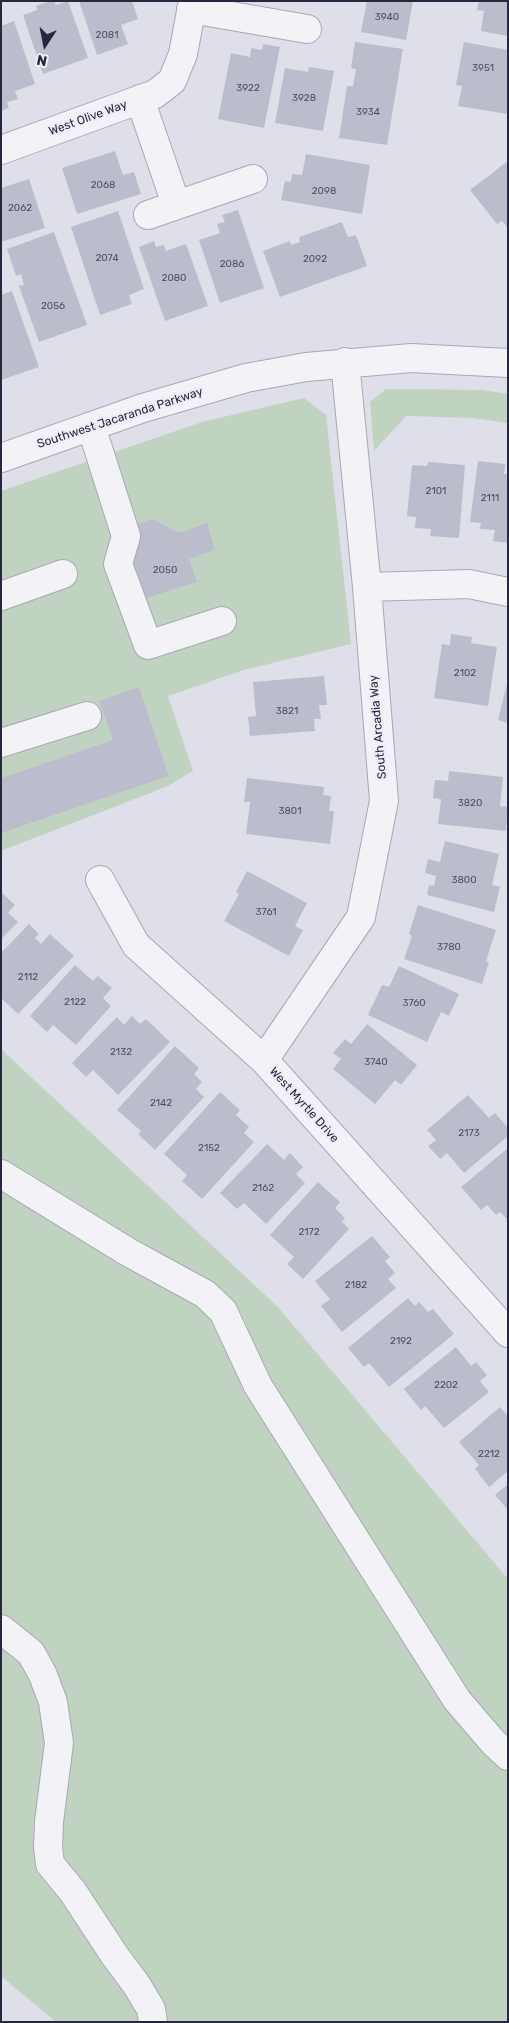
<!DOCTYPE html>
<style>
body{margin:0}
#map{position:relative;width:509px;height:2023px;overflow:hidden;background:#dfdfe9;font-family:Rubik,sans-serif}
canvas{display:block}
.frame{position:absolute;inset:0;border:2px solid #272840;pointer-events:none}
.north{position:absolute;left:20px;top:20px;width:50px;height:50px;-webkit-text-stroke:4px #eeeff6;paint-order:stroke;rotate:191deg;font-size:14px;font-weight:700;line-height:20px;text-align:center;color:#272840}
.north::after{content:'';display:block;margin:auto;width:18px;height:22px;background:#272840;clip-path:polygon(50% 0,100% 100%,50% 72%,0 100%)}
</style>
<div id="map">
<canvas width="509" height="2023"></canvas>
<div class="frame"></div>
<div class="north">N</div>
</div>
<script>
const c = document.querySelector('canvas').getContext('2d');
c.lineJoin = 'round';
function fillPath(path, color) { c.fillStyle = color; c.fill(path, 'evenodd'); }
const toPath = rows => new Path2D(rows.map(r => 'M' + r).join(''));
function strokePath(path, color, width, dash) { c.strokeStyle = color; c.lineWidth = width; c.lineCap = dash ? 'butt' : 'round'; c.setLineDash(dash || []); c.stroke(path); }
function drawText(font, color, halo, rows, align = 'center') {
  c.font = font + ' Rubik,sans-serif'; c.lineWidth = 5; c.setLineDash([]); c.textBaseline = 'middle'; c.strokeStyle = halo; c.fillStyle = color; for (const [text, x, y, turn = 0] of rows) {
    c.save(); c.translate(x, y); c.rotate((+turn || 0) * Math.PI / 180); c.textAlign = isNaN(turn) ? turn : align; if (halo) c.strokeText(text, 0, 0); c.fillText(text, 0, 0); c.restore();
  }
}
fillPath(toPath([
 [386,389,482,390,508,394,508,423,473,418,406,416,374,451,370,402],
 [304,398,326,415,351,644,244,670,168,696,193,771,168,786,1,851,1,491,202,422],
 [1,1049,277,1306,508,1579,508,2022,56,2022,1,1976]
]), '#c0d3c1');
fillPath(toPath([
 [51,1,54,1,56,5,68,1,88,58,43,74,23,15,37,10,36,6],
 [79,1,132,1,138,19,121,25,128,44,97,55],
 [367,1,413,1,406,40,361,32],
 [479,1,508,1,508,36,481,31,484,11,477,10],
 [14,21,35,84,15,91,18,99,7,102,9,108,1,111,1,26],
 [355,42,403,49,387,145,339,138,347,86,353,86,356,69,351,68],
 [464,42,508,50,508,114,458,106,462,86,456,85],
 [263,44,280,47,264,128,218,119,231,53,250,57,251,48,262,50],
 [309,67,334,71,323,131,275,123,285,68,308,72],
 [115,151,123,175,134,172,141,194,77,214,62,168],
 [306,154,370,165,362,214,281,200,285,181,291,182,292,174,302,175],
 [508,161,508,228,502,221,497,224,470,190],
 [29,179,45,228,1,242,1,188],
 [238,210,264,288,220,303,199,240,220,233,217,224,225,222,222,215],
 [118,211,144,289,129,295,132,304,100,315,71,227],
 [342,222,348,237,356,235,367,266,280,297,263,251,290,241,291,245,300,242,299,237],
 [54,232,87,325,39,342,19,286,24,285,21,274,16,276,7,249],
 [154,241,156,247,164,245,166,251,186,244,208,306,165,321,139,247],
 [12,291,39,367,1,380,1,295],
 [478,461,505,464,504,474,508,474,508,543,493,541,495,530,480,529,481,523,470,522],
 [428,462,465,465,459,538,430,536,431,529,415,528,416,517,407,516,412,465,427,466],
 [152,519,179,533,207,523,215,550,189,559,197,582,146,598,129,548,140,545,134,525],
 [451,634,472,637,471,643,497,647,488,706,434,698,442,644,450,645],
 [324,676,327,705,319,705,321,719,314,719,315,731,250,736,248,717,256,716,253,682],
 [507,684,508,684,508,723,498,720],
 [139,687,169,776,1,833,1,778,113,740,99,701],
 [449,771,503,777,500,806,508,807,506,831,438,824,441,799,433,798,435,780,448,781],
 [247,778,324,787,323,795,331,796,329,811,334,811,330,844,246,834,250,802,244,802],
 [445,841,499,854,492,885,500,887,494,912,427,895,429,885,434,886,436,876,425,873,428,859,440,862],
 [247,871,307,903,295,926,303,930,289,956,224,921,239,894,236,892],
 [2,893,15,905,8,913,18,922,1,939],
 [418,905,496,930,486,961,489,962,482,984,404,959,412,936,409,934],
 [29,924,39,934,35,938,41,944,50,934,74,956,18,1014,1,998,1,953],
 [75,965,93,981,98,976,112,988,103,998,111,1006,76,1045,53,1025,47,1032,30,1016],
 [399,966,459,994,449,1016,441,1012,427,1042,368,1015,382,985,389,987],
 [132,1016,140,1024,146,1019,170,1042,118,1095,93,1070,86,1077,72,1063,117,1017,124,1025],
 [367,1024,417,1065,401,1085,395,1080,375,1104,333,1069,341,1059,333,1053,345,1039,351,1044],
 [175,1046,199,1068,194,1074,202,1082,196,1089,204,1097,155,1150,138,1134,141,1131,117,1110],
 [220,1092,240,1110,236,1115,249,1127,244,1133,254,1142,202,1199,182,1181,187,1175,164,1154],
 [468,1095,489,1118,495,1113,508,1128,508,1136,464,1173,447,1153,440,1159,428,1146,436,1140,427,1130],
 [267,1144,284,1160,290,1153,303,1167,296,1174,305,1183,266,1224,244,1203,237,1209,220,1193],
 [508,1148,508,1218,507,1219,500,1212,496,1215,487,1205,481,1210,461,1187],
 [318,1182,340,1202,335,1208,345,1218,342,1222,349,1229,303,1279,287,1264,294,1257,270,1235],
 [372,1236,390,1257,385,1261,395,1273,388,1279,396,1288,342,1332,321,1306,330,1299,315,1281],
 [408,1298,415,1306,419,1302,428,1312,433,1309,454,1334,389,1387,369,1363,364,1367,348,1348],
 [456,1347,471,1366,476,1362,487,1375,480,1381,489,1392,444,1428,425,1406,421,1410,404,1389],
 [500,1407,508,1416,508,1471,489,1487,475,1469,479,1465,459,1442],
 [508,1484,508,1510,495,1495]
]), '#bcbdcc');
const minor = toPath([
 [191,9,307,29],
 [140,99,176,204],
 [1,150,155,94,172,81,183,54,193,1],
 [148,215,253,179],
 [91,426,126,536,118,564,148,645,222,621],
 [1,458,143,408,246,378,306,367,411,358,508,363],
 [367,587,469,584,508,592],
 [1,596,63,574],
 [1,743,87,716],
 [100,880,136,945,264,1060,508,1333],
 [264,1060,361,917,384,801,367,587,345,362],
 [1,1174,128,1252,205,1294,223,1311,258,1386,457,1700,493,1742,508,1756],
 [1,1629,31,1653,43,1675,53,1702,59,1743,49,1822,48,1847,50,1864,73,1892,115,1956,136,1984,151,2009,153,2022]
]);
strokePath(minor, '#a8a8b6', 30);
strokePath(minor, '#f2f2f7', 28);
drawText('10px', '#4c4d63', null, [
 ["3940",387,17],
 ["2081",107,35],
 ["3951",483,68],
 ["3922",248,88],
 ["3928",304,98],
 ["3934",368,112],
 ["2068",103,185],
 ["2098",324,191],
 ["2062",20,208],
 ["2074",107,258],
 ["2092",315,259],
 ["2086",232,264],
 ["2080",174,278],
 ["2056",53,306],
 ["2101",436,491],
 ["2111",490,498],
 ["2050",165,570],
 ["2102",465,673],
 ["3821",287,711],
 ["3820",470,803],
 ["3801",290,811],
 ["3800",464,880],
 ["3761",266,912],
 ["3780",449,947],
 ["2112",28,977],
 ["2122",75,1002],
 ["3760",414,1003],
 ["2132",121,1052],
 ["3740",376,1062],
 ["2142",161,1103],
 ["2173",469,1133],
 ["2152",209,1148],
 ["2162",263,1188],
 ["2172",309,1232],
 ["2182",356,1285],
 ["2192",401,1341],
 ["2202",446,1385],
 ["2212",489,1454]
]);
drawText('12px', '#272840', '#eeeff6', [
 ["West Olive Way",88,118,-20],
 ["Southwest Jacaranda Parkway",120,418,-18],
 ["South Arcadia Way",378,727,-95],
 ["West Myrtle Drive",304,1105,48]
]);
</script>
